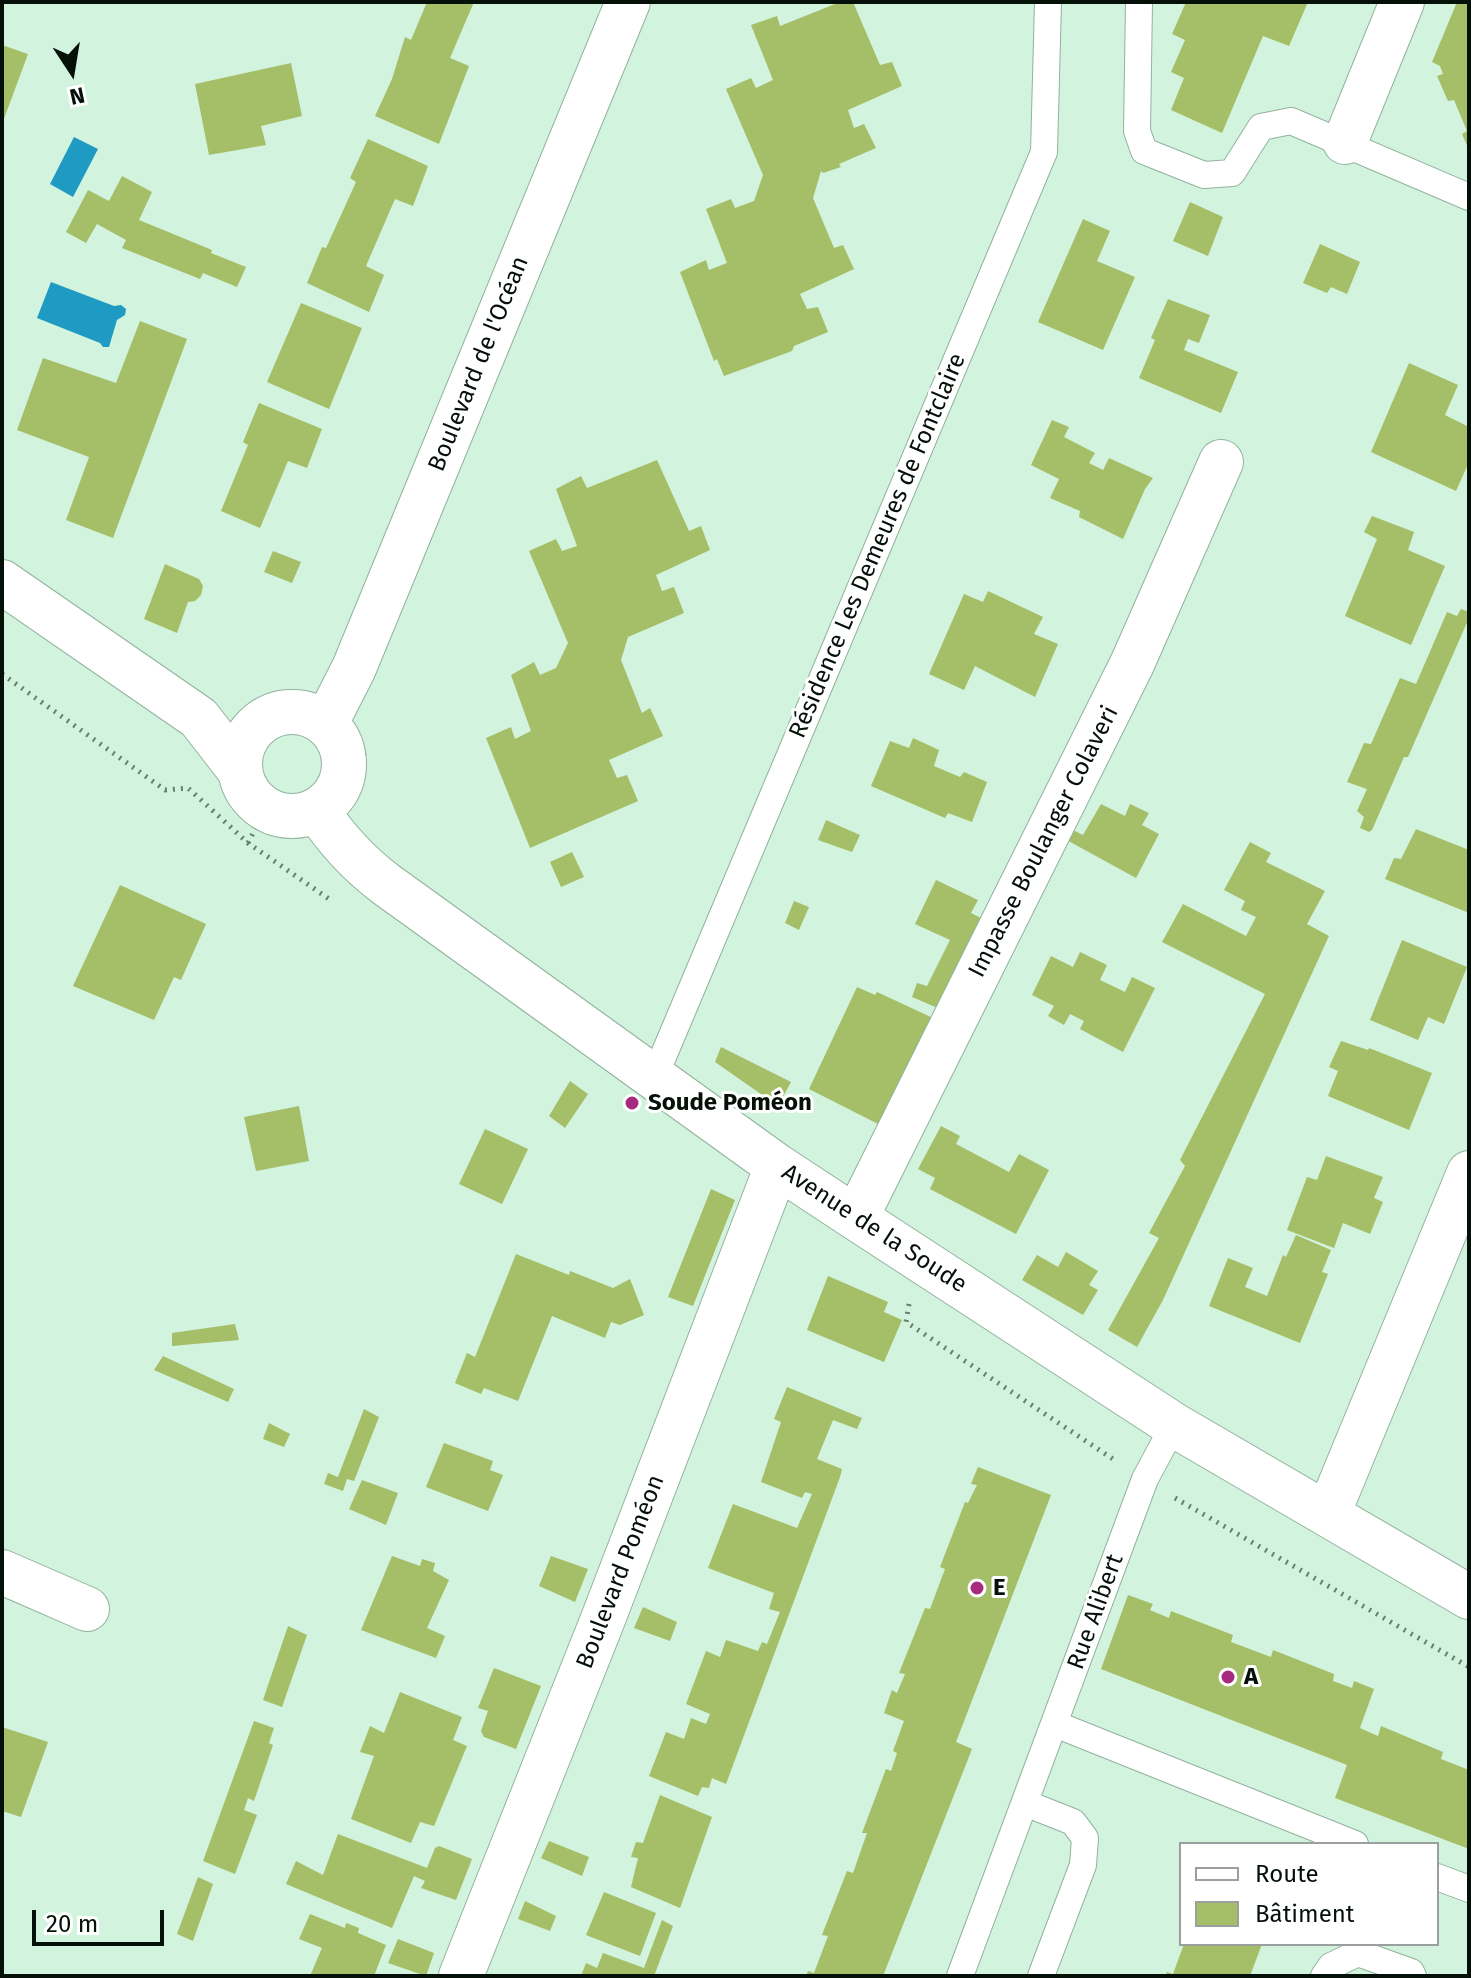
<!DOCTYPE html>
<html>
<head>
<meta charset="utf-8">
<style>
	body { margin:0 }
	#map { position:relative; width:1471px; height:1978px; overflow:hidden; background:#d2f3dd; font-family:"Fira Sans",sans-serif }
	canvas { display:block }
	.frame { position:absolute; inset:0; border:4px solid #051009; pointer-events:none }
	.legend { position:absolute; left:1179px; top:1842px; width:260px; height:104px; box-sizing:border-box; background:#fff; border:2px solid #9b9f9d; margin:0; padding:10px 14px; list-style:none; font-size:24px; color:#051009 }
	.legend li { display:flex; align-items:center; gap:16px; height:40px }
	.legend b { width:40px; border:2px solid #9b9f9d }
	.north { position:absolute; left:32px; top:32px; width:80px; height:80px; -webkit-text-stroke:6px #fff; paint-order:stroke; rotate:168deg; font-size:22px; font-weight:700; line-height:32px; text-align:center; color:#051009 }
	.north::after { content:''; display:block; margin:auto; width:28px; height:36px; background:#051009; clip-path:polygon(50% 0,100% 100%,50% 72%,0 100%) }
	.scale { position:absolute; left:32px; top:1910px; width:132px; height:36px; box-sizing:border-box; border:4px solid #051009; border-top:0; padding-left:10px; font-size:24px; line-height:28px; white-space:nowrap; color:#051009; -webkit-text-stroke:6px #fff; paint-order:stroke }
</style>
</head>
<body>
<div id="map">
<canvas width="1471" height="1978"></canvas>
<div class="frame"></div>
<ul class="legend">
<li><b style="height:10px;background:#fff"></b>Route</li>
<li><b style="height:22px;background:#a5be68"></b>Bâtiment</li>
</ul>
<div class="north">N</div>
<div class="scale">20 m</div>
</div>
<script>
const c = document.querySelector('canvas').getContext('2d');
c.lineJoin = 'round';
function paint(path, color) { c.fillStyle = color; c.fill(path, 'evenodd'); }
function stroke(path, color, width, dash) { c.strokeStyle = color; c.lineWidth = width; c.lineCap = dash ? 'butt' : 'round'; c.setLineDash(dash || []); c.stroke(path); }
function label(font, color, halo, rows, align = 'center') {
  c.font = font + ' "Fira Sans",sans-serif'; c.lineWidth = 6; c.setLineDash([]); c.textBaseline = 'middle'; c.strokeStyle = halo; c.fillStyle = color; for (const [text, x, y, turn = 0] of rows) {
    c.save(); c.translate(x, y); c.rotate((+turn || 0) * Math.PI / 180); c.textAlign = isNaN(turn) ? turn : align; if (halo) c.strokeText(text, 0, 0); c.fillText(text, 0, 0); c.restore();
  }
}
paint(new Path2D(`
	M 74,137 L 98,149 L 73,197 L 50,184 Z
	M 51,282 L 114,306 L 121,305 L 126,309 L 125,315 L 117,320 L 109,347 L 103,347 L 100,343 L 37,318 Z`), '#1f9ac2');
paint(new Path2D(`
	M 427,2 L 474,2 L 450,58 L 469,66 L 439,144 L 375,116 L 392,79 L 405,37 L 411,40 Z
	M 840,2 L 853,2 L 880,65 L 892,62 L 902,86 L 848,110 L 854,128 L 864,124 L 876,148 L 839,164 L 841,167 L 823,173 L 821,171 L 813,198 L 834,248 L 843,245 L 854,269 L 800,294 L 807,309 L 818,307 L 828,332 L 794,346 L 792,351 L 724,376 L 717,359 L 714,361 L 680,272 L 706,260 L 709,270 L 727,263 L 706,209 L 731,199 L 735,208 L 754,201 L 763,175 L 726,89 L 751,78 L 756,88 L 773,80 L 751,25 L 777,16 L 780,26 Z
	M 1186,2 L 1308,2 L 1289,46 L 1263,36 L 1222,133 L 1171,110 L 1184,78 L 1171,72 L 1185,40 L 1172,34 Z
	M 1457,2 L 1469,2 L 1469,150 L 1462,134 L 1467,131 L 1454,100 L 1448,101 L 1437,76 L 1443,74 L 1440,66 L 1432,62 Z
	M 2,45 L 28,54 L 2,124 Z
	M 291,63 L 302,116 L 261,126 L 266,145 L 209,155 L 195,84 Z
	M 368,139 L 428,166 L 413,206 L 395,199 L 366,266 L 384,275 L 369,312 L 307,283 L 322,247 L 326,248 L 356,182 L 350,178 Z
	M 122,176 L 152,192 L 139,220 L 212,250 L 211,253 L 246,267 L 237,287 L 203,273 L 200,279 L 122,248 L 126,240 L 97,224 L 86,243 L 66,232 L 88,190 L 109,201 Z
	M 1190,202 L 1223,217 L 1208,256 L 1173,241 Z
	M 1083,219 L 1110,231 L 1097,261 L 1135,277 L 1103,350 L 1038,322 Z
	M 1320,244 L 1360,262 L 1347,294 L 1331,287 L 1327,293 L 1303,283 Z
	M 1168,299 L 1210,315 L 1199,343 L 1188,339 L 1184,350 L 1238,372 L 1221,413 L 1139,378 L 1155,340 L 1151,338 Z
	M 301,303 L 362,328 L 329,409 L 267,382 Z
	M 140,321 L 187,339 L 113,538 L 66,520 L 89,457 L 17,430 L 43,358 L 116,383 Z
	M 1409,363 L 1458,385 L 1445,415 L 1469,427 L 1469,462 L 1456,491 L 1371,452 Z
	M 259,403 L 322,429 L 307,468 L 288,461 L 260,528 L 221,511 L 248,445 L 243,442 Z
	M 1052,420 L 1069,427 L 1064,437 L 1095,453 L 1089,463 L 1103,470 L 1109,458 L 1153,478 L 1145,489 L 1123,539 L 1079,517 L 1080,511 L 1050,498 L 1059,479 L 1031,465 Z
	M 657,460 L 689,531 L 701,526 L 710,550 L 656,575 L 662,591 L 674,587 L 684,613 L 628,637 L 621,660 L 642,713 L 650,708 L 663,736 L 609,760 L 617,778 L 627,775 L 638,801 L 530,848 L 486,738 L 511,727 L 515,739 L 531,731 L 511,675 L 534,662 L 540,675 L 556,668 L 568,643 L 529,551 L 556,539 L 562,551 L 577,546 L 556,489 L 581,476 L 587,488 Z
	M 1372,516 L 1414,532 L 1408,550 L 1445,566 L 1411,645 L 1345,616 L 1377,539 L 1364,532 Z
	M 273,551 L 301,562 L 292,583 L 264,572 Z
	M 165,564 L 199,579 L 203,586 L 201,595 L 195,601 L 188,602 L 177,633 L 144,619 Z
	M 988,591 L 1043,617 L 1034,634 L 1058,644 L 1035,697 L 975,666 L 964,690 L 929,674 L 964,594 L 983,602 Z
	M 1461,609 L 1469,612 L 1469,618 L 1408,757 L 1404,757 L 1372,830 L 1369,832 L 1360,828 L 1364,817 L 1357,811 L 1367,789 L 1347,782 L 1364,743 L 1371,744 L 1400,678 L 1416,684 L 1447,612 L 1457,616 Z
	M 913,738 L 939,750 L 934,766 L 960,777 L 964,772 L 987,782 L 972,822 L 948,813 L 945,818 L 871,786 L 890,741 L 909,748 Z
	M 1101,804 L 1125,816 L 1130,804 L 1149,813 L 1142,825 L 1159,834 L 1136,878 L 1063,838 L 1069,828 L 1083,835 Z
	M 826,820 L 860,835 L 852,852 L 818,840 Z
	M 1416,829 L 1469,850 L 1469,913 L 1385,879 L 1394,858 L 1401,859 Z
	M 1250,842 L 1271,853 L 1266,862 L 1325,891 L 1307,924 L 1329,936 L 1163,1300 L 1137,1347 L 1108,1330 L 1159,1238 L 1149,1233 L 1185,1166 L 1180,1160 L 1265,994 L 1162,942 L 1183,904 L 1246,936 L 1256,917 L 1241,910 L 1245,901 L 1224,890 Z
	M 572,852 L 584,877 L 561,887 L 550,862 Z
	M 936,880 L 978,900 L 971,913 L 995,925 L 954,1015 L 912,997 L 917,983 L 927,986 L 950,940 L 915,924 Z
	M 120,885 L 206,924 L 181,980 L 174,977 L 154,1020 L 73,986 Z
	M 794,901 L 809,907 L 799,930 L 785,923 Z
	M 1402,940 L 1467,967 L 1444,1024 L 1428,1017 L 1418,1040 L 1370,1020 Z
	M 1080,952 L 1107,965 L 1100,980 L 1125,992 L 1132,977 L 1155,988 L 1123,1052 L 1080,1029 L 1084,1021 L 1070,1014 L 1064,1025 L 1048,1016 L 1054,1006 L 1032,995 L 1051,956 L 1073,967 Z
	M 857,987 L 875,995 L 877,992 L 933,1018 L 880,1125 L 809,1089 Z
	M 1341,1041 L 1368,1050 L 1369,1048 L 1432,1073 L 1409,1130 L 1328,1096 L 1338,1071 L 1329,1067 Z
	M 721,1047 L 791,1082 L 778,1106 L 715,1062 Z
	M 570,1081 L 588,1094 L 565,1128 L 549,1116 Z
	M 299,1106 L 309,1161 L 256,1171 L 244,1117 Z
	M 941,1126 L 960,1136 L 956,1144 L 1009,1172 L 1019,1154 L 1049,1170 L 1016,1234 L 930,1189 L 935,1178 L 918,1169 Z
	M 485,1129 L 528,1149 L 502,1204 L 459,1184 Z
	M 1326,1156 L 1383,1177 L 1374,1198 L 1383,1202 L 1370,1234 L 1343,1223 L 1334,1248 L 1287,1230 L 1307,1177 L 1317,1180 Z
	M 711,1189 L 735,1200 L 693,1306 L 668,1297 Z
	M 1296,1235 L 1331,1250 L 1322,1272 L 1328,1274 L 1300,1343 L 1209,1306 L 1228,1258 L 1253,1268 L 1245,1287 L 1267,1296 L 1283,1255 L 1286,1257 Z
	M 1066,1252 L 1098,1271 L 1089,1285 L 1098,1290 L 1083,1315 L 1022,1280 L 1037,1255 L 1058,1267 Z
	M 516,1254 L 569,1275 L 570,1271 L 613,1288 L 630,1279 L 644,1315 L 620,1325 L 611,1322 L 605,1338 L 552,1316 L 518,1401 L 484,1388 L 481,1394 L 455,1383 L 467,1353 L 475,1357 Z
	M 828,1276 L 888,1302 L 884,1312 L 902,1320 L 884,1362 L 807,1330 Z
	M 235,1324 L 239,1340 L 172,1346 L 172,1333 Z
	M 163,1356 L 234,1389 L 228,1402 L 154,1370 Z
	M 787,1387 L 862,1418 L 857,1429 L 833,1420 L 817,1459 L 842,1469 L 840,1477 L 726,1784 L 712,1778 L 709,1788 L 702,1787 L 698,1796 L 649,1776 L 666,1732 L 684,1739 L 691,1718 L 706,1724 L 710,1714 L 686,1704 L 706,1651 L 720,1657 L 726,1640 L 758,1651 L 762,1642 L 767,1644 L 780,1612 L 769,1609 L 774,1593 L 708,1568 L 733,1504 L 797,1528 L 812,1494 L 805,1492 L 802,1498 L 761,1482 L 781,1422 L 774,1419 Z
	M 364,1409 L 379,1417 L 354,1481 L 347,1479 L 343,1491 L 324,1484 L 328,1473 L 338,1477 Z
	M 269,1423 L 290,1434 L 284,1447 L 263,1439 Z
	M 444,1443 L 493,1461 L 490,1470 L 503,1475 L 488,1511 L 426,1487 Z
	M 978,1467 L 1051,1495 L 956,1742 L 972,1749 L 883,1976 L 806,1976 L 808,1971 L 814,1973 L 828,1936 L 822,1935 L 847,1871 L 853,1873 L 867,1833 L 862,1833 L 886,1769 L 891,1771 L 897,1753 L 893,1751 L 904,1721 L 884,1713 L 892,1690 L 897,1693 L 905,1674 L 899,1673 L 925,1608 L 930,1609 L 945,1569 L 940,1567 L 965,1502 L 968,1503 L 977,1485 L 971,1484 Z
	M 362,1480 L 398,1493 L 386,1525 L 349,1509 Z
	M 392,1556 L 420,1566 L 422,1559 L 435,1563 L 433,1571 L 449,1580 L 427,1628 L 445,1636 L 436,1658 L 361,1630 Z
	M 551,1556 L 588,1569 L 575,1602 L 539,1586 Z
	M 1128,1595 L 1153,1604 L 1150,1610 L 1169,1618 L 1171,1611 L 1233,1635 L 1231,1642 L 1271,1657 L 1273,1650 L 1334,1674 L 1333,1681 L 1352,1688 L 1354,1681 L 1374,1689 L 1360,1728 L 1378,1736 L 1381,1726 L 1443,1752 L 1441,1759 L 1469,1770 L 1469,1849 L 1335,1798 L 1347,1765 L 1101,1669 Z
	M 643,1607 L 677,1622 L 670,1641 L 634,1628 Z
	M 288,1626 L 307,1635 L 282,1707 L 263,1700 Z
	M 494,1668 L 541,1686 L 516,1749 L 484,1737 L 481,1731 L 488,1711 L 478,1708 Z
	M 400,1692 L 462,1717 L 453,1740 L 467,1746 L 434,1826 L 420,1822 L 411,1843 L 351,1819 L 374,1756 L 360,1752 L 370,1726 L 384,1733 Z
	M 254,1721 L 274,1728 L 269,1743 L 273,1745 L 254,1801 L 248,1798 L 244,1810 L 257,1815 L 235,1874 L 203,1861 Z
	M 2,1727 L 48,1742 L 21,1817 L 2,1811 Z
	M 660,1795 L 712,1817 L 680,1908 L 631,1887 L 638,1858 L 631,1857 L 636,1842 L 643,1843 Z
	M 338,1834 L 427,1868 L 435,1848 L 439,1846 L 472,1859 L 456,1900 L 421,1888 L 425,1881 L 414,1876 L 392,1928 L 286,1884 L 296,1861 L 323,1875 Z
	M 549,1841 L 589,1857 L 582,1876 L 541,1858 Z
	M 198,1877 L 213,1884 L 193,1941 L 177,1934 Z
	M 604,1892 L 656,1913 L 640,1956 L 586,1935 Z
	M 525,1901 L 556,1916 L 550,1931 L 518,1919 Z
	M 310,1914 L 345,1928 L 346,1923 L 359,1928 L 358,1933 L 386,1945 L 374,1976 L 310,1976 L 322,1948 L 299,1939 Z
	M 662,1920 L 673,1926 L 654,1976 L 581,1976 L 586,1963 L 597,1968 L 603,1953 L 644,1968 Z
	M 398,1939 L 434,1953 L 426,1976 L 388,1963 Z
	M 1184,1944 L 1262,1944 L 1250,1976 L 1165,1976 L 1167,1972 L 1173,1974 Z`), '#a5be68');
const service = new Path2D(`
	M 1139,2 L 1137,131 L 1144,151 L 1204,175 L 1232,173 L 1261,127 L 1291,121 L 1469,197
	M 654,1078 L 1044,152 L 1048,2
	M 1055,1724 L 1355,1844
	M 1025,1803 L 1073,1822 L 1085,1838 L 1083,1865 L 1041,1976
	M 1437,1877 L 1469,1889
	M 960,1976 L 1145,1479 L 1174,1425
	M 1324,1976 L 1331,1966 L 1358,1953 L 1411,1972 L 1413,1976`);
const minor = new Path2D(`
	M 1345,142 L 1402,2
	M 2,582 L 199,718 L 240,771
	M240 764a52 52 0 1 1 104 0a52 52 0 1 1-104 0Z
	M 326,723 L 354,668 L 628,2
	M 317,810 C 336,839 359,864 387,885 L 777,1166 L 856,1218 L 1174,1425 L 1469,1597
	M 856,1218 L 1132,664 L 1221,462
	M 1328,1514 L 1469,1173
	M 2,1572 L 87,1609
	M 461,1976 L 603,1619 L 777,1166`);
stroke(service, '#92b29e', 28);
stroke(minor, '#92b29e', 46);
stroke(new Path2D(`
	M 2,674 L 165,790 L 188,788 L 248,843 L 332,901
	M 344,769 L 363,755 L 366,748
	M 248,843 L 265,810
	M 909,1304 L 906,1322 L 1116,1461
	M 1175,1498 L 1469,1667`), '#697f71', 5, [2, 6]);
stroke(service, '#fff', 26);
stroke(minor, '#fff', 44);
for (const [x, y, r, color] of [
	[632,1103,8,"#a62b7e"],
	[977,1588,8,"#a62b7e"],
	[1228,1677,8,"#a62b7e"]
]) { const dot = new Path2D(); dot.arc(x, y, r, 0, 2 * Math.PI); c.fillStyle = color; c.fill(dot); stroke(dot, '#fff', 3); }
label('24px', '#051009', '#fff', [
	["Boulevard de l'Océan",479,364,-68],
	["Résidence Les Demeures de Fontclaire",878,546,-67],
	["Impasse Boulanger Colaveri",1044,842,-63],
	["Avenue de la Soude",874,1229,33],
	["Boulevard Poméon",621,1572,-69],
	["Rue Alibert",1096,1612,-70]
]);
label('bold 24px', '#051009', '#fff', [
	["Soude Poméon",648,1103],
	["E",993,1588],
	["A",1244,1677]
], 'left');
</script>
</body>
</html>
